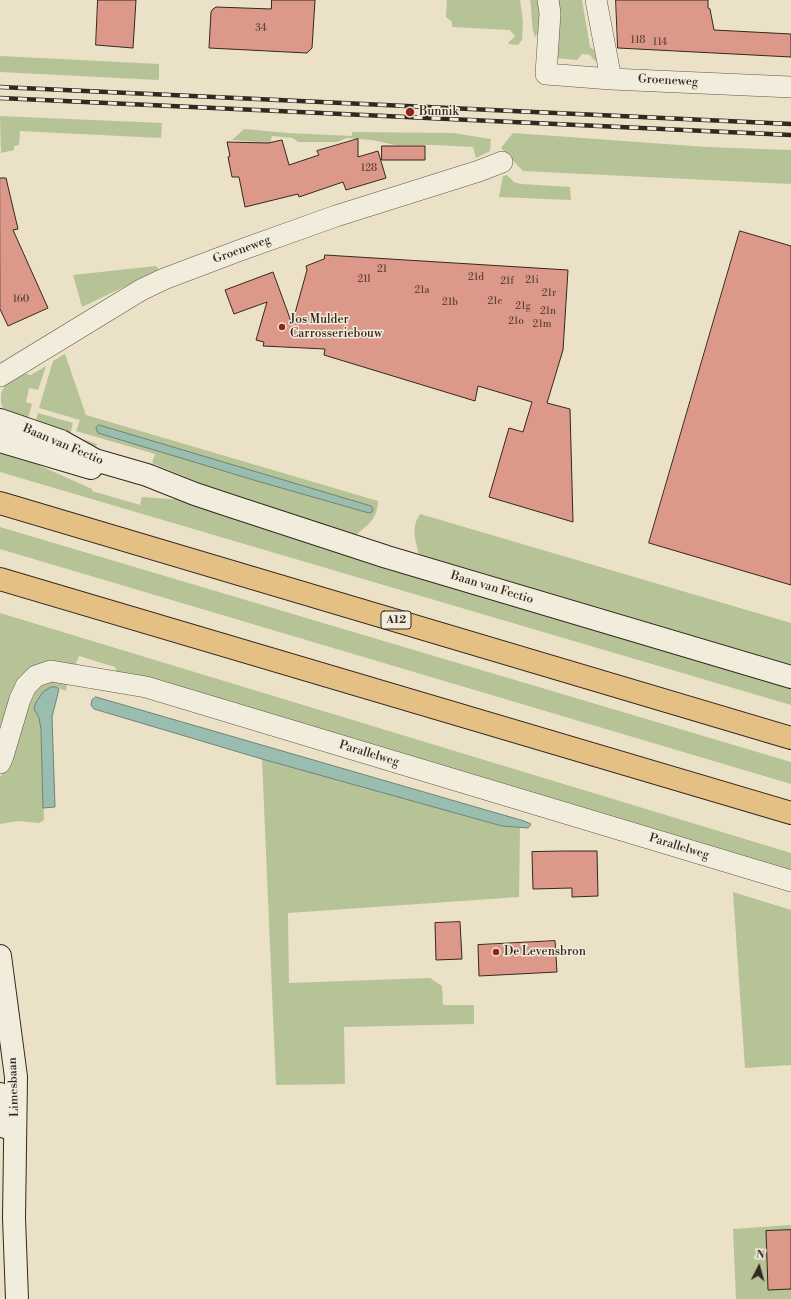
<!DOCTYPE html>
<html>
<head>
<meta charset="utf-8">
<style>
	body { margin:0 }
	#map { position:relative; width:791px; height:1299px; overflow:hidden; background:#eae1c7; font-family:"Libre Bodoni",serif }
	canvas { display:block }
	.north { position:absolute; left:739px; top:1247px; width:40px; height:40px; -webkit-text-stroke:3px #f1ecdb; paint-order:stroke; rotate:6deg; font-size:11px; font-weight:700; line-height:16px; text-align:center; color:#352720 }
	.north::after { content:''; display:block; margin:auto; width:14px; height:18px; background:#352720; clip-path:polygon(50% 0,100% 100%,50% 72%,0 100%) }
</style>
</head>
<body>
<div id="map">
<canvas width="791" height="1299"></canvas>
<div class="north">N</div>
</div>
<script>
const c = document.querySelector('canvas').getContext('2d');
c.lineJoin = 'round';
function paint(path, color) { c.fillStyle = color; c.fill(path, 'evenodd'); }
function stroke(path, color, width, dash) { c.strokeStyle = color; c.lineWidth = width; c.lineCap = dash ? 'butt' : 'round'; c.setLineDash(dash || []); c.stroke(path); }
function label(font, color, halo, rows, align = 'center') {
  c.font = font + ' "Libre Bodoni",serif'; c.lineWidth = 3; c.setLineDash([]); c.textBaseline = 'middle'; c.strokeStyle = halo; c.fillStyle = color; for (const [text, x, y, turn = 0] of rows) {
    c.save(); c.translate(x, y); c.rotate((+turn || 0) * Math.PI / 180); c.textAlign = isNaN(turn) ? turn : align; if (halo) c.strokeText(text, 0, 0); c.fillText(text, 0, 0); c.restore();
  }
}
paint(new Path2D(`
	M 447,0 L 520,0 L 523,21 L 522,40 L 518,45 L 509,44 L 508,43 L 515,36 L 510,30 L 452,27 L 452,22 L 446,17 Z
	M 530,0 L 539,0 C 540,12 544,27 535,37 C 531,28 532,11 530,0 Z
	M 557,0 L 582,0 L 590,47 L 597,52 L 597,60 L 595,61 L 590,55 L 582,54 L 577,60 L 554,58 Z
	M 0,56 L 159,64 L 159,80 L 0,72 Z
	M 0,116 L 162,123 L 161,138 L 20,131 L 19,145 L 14,146 L 14,150 L 1,153 Z
	M 244,129 L 288,133 L 352,136 L 352,132 L 453,133 L 491,139 L 490,151 L 476,158 L 473,147 L 435,145 L 395,145 L 372,140 L 347,138 L 337,142 L 298,142 L 293,138 L 272,136 L 270,143 L 232,140 Z
	M 513,133 L 707,147 L 791,150 L 791,184 L 523,171 L 501,148 Z
	M 507,175 L 514,182 L 521,184 L 570,187 L 571,200 L 499,197 L 503,176 Z
	M 156,266 L 159,270 L 82,307 L 73,275 Z
	M 65,354 L 86,415 L 378,501 C 377,519 369,524 356,535 L 210,487 L 152,463 L 155,454 L 76,431 L 80,420 L 39,408 L 53,361 Z
	M 46,366 L 38,390 L 29,388 L 26,402 L 32,404 L 26,425 L 4,412 L 1,403 L 1,394 L 5,384 L 24,373 L 31,375 Z
	M 38,413 L 73,423 L 70,435 L 97,444 L 96,446 L 34,426 Z
	M 0,447 L 18,452 L 16,458 L 34,463 L 92,489 L 92,491 L 140,505 L 142,497 L 183,500 L 246,523 L 791,687 L 791,705 L 0,472 Z
	M 420,514 L 791,623 L 791,665 L 419,554 C 415,539 411,528 420,514 Z
	M 0,527 L 791,762 L 791,784 L 0,549 Z
	M 0,613 L 791,853 L 791,873 L 118,677 L 115,667 L 79,656 L 75,666 L 51,662 L 0,737 Z
	M 55,680 L 67,684 L 66,691 L 56,687 L 35,712 L 39,718 L 41,729 L 44,820 L 39,823 L 18,821 L 0,824 L 0,777 L 5,771 L 30,698 L 41,686 Z
	M 262,759 L 502,826 L 520,828 L 519,897 L 288,913 L 289,983 L 430,978 L 442,986 L 443,1005 L 474,1005 L 474,1024 L 344,1027 L 345,1084 L 276,1085 Z
	M 733,892 L 791,910 L 791,1065 L 745,1068 Z
	M 791,1225 L 791,1299 L 736,1299 L 733,1229 Z`), '#b6c396');
const water = new Path2D(`
	M 99,425 L 371,506 L 373,509 L 372,512 L 369,513 L 257,481 L 98,433 L 96,428 Z
	M 51,687 L 56,687 L 59,689 L 52,717 L 55,807 L 43,808 L 41,729 L 39,718 L 34,709 L 35,704 L 43,692 Z
	M 96,697 L 524,821 L 531,824 L 528,828 L 502,826 L 262,759 L 94,709 L 91,705 L 92,700 Z`);
paint(water, '#99beb0');
stroke(water, '#718276', 1);
const building = new Path2D(`
	M 98,0 L 136,0 L 133,48 L 96,45 Z
	M 272,0 L 315,0 L 312,48 L 307,53 L 209,48 L 211,12 L 213,9 L 216,7 L 271,9 Z
	M 616,0 L 708,0 L 708,8 L 710,9 L 714,30 L 791,34 L 791,57 L 618,48 Z
	M 358,139 L 358,157 L 378,151 L 386,178 L 346,190 L 343,182 L 299,197 L 298,194 L 245,207 L 239,177 L 232,177 L 228,157 L 230,156 L 227,142 L 268,143 L 282,140 L 289,165 L 319,155 L 317,151 Z
	M 382,146 L 425,146 L 425,160 L 382,160 Z
	M 0,178 L 6,178 L 18,229 L 13,230 L 48,308 L 8,326 L 0,309 Z
	M 740,231 L 791,246 L 791,585 L 649,543 Z
	M 325,255 L 568,270 L 563,350 L 547,403 L 570,409 L 573,522 L 489,497 L 509,428 L 523,432 L 532,402 L 478,386 L 475,401 L 324,355 L 325,349 L 263,346 L 264,342 L 256,340 L 267,302 L 234,314 L 225,290 L 273,272 L 292,324 L 307,270 L 306,266 L 324,259 Z
	M 564,851 L 597,851 L 598,896 L 572,897 L 572,888 L 533,889 L 532,852 Z
	M 460,922 L 462,959 L 436,960 L 435,923 Z
	M 555,941 L 557,972 L 479,976 L 478,945 Z
	M 791,1230 L 791,1289 L 768,1290 L 766,1231 Z`);
paint(building, '#dc9889');
stroke(building, '#352720', 1);
const minor = new Path2D(`
	M 548,0 L 550,13 L 546,74 L 611,79 L 791,87
	M 596,0 L 611,79
	M 0,376 L 141,290 L 164,279 L 238,251 L 336,216 L 479,171 L 502,162
	M 0,763 L 3,756 L 20,699 L 26,686 L 36,676 L 51,671 L 146,687 L 791,881`);
const secondary = new Path2D(`
	M 0,420 L 61,441 L 95,460 L 147,475 L 195,494 L 228,505 L 387,557 L 791,677
	M 0,441 L 91,468
	M 0,956 L 16,1077 L 14,1218 L 17,1299
	M 0,1094 L 5,1127`);
const motorway = new Path2D(`
	M 0,503 L 791,738
	M 0,579 L 791,813`);
stroke(minor, '#62564a', 22);
stroke(secondary, '#352720', 24);
stroke(motorway, '#352720', 24);
stroke(minor, '#f1ecdb', 21);
stroke(secondary, '#f1ecdb', 22);
stroke(motorway, '#e5c084', 22);
const rail = new Path2D(`
	M 0,87 L 791,124
	M 0,98 L 791,135`);
stroke(rail, '#352720', 4.5);
stroke(rail, '#f1ecdb', 3, [9]);
for (const [x, y, r, color] of [
	[410,112,5,"#8f2418"],
	[282,327,4,"#8f2418"],
	[496,952,4,"#8f2418"]
]) { const dot = new Path2D(); dot.arc(x, y, r, 0, 2 * Math.PI); c.fillStyle = color; c.fill(dot); stroke(dot, '#f1ecdb', 1.5); }
label('10px', '#5f433a', null, [
	["34",261,29],
	["118",638,41],
	["114",660,43],
	["128",369,169],
	["21",382,270],
	["21d",476,278],
	["21l",364,280],
	["21i",532,281],
	["21f",507,282],
	["21a",422,291],
	["21r",549,294],
	["160",21,300],
	["21e",495,302],
	["21b",450,303],
	["21g",523,307],
	["21n",548,312],
	["21o",516,322],
	["21m",542,325]
]);
for (const [x, y, w] of [
	[396,620,30]
]) { const box = new Path2D(); box.roundRect(x - w / 2, y - 9, w, 18, 3); c.fillStyle = '#f1ecdb'; c.fill(box); stroke(box, '#352720', 1); }
label('bold 11px', '#352720', null, [
	["A12",396,620]
]);
label('12px', '#352720', '#f1ecdb', [
	["Groeneweg",668,81,3],
	["Groeneweg",242,250,-20],
	["Baan van Fectio",63,445,23],
	["Baan van Fectio",492,588,17],
	["Parallelweg",369,754,17],
	["Parallelweg",679,847,17],
	["Limesbaan",14,1087,-92]
]);
label('12px', '#352720', '#f1ecdb', [
	["Bunnik",419,112],
	["Jos Mulder",290,320],
	["Carrosseriebouw",290,334],
	["De Levensbron",504,952]
], 'left');
</script>
</body>
</html>
